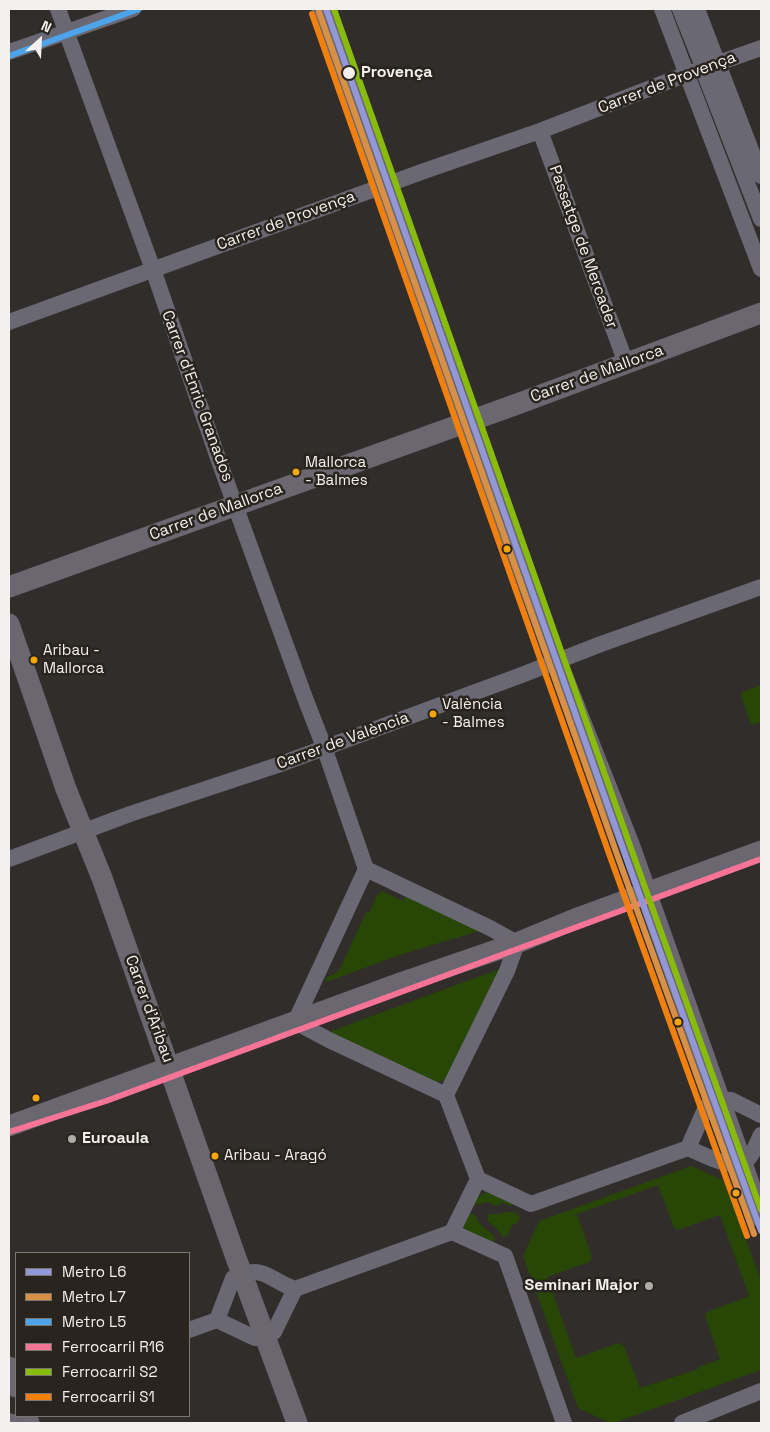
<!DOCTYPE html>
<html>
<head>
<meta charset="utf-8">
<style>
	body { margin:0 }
	#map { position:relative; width:770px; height:1432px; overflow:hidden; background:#302d2b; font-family:"Space Grotesk",sans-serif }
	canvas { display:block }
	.frame { position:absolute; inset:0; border:10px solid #f4f0ed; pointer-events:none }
	.legend { position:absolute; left:15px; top:1252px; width:175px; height:165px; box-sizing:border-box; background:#29241e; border:1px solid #7a7671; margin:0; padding:6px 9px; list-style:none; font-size:15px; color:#f4f0ed }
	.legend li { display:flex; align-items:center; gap:10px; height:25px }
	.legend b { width:25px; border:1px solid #7a7671 }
	.north { position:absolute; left:15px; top:15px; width:50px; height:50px; -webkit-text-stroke:4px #29241e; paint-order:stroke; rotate:25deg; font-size:14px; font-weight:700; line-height:20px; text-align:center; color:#f4f0ed }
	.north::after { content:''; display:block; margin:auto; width:18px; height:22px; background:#f4f0ed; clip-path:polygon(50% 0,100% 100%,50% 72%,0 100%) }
</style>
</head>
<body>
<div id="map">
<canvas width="770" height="1432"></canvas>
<div class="frame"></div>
<ul class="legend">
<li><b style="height:6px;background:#9298d6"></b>Metro L6</li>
<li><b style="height:6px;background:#d89046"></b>Metro L7</li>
<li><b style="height:6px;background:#4da4eb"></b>Metro L5</li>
<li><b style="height:6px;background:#f77496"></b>Ferrocarril R16</li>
<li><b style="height:6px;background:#88bb0b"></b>Ferrocarril S2</li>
<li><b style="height:6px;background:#f1800d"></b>Ferrocarril S1</li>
</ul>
<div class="north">N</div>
</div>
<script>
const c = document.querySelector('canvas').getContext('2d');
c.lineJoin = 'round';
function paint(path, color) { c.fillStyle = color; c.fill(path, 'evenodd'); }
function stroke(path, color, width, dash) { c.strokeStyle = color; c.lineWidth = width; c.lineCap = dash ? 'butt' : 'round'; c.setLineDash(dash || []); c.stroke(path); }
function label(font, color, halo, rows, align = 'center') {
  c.font = font + ' "Space Grotesk",sans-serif'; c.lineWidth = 5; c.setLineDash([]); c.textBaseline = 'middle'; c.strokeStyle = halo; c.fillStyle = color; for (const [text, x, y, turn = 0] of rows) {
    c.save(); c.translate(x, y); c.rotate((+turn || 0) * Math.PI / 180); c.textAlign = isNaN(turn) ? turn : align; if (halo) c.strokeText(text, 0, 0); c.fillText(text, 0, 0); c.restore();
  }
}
paint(new Path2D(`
	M 761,685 L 761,722 L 751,725 L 740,693 Z
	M 382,891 L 403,901 L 406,895 L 479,931 L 400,955 L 326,982 L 325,978 L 334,974 L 340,969 L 366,912 L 369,913 L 377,895 Z
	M 502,968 L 450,1078 L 432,1084 L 323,1034 Z
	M 691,1166 L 725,1181 L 761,1281 L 761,1370 L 614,1423 L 610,1423 L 578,1408 L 523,1256 L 539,1221 ZM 658,1185 L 674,1228 L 678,1230 L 720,1215 L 749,1296 L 707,1312 L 705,1316 L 720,1359 L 698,1367 L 698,1369 L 640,1388 L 624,1346 L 619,1343 L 576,1358 L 547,1277 L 590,1262 L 592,1257 L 577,1214 Z
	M 488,1191 L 514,1203 L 510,1206 L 502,1203 L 496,1206 L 488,1202 L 475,1205 L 474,1203 L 476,1199 Z
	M 505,1212 L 515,1212 L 518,1214 L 520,1218 L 517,1223 L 512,1225 L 507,1236 L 503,1237 L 495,1227 L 488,1221 L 488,1215 L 489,1214 L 500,1214 Z
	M 469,1213 L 475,1215 C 481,1229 487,1227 495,1238 L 493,1243 L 465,1232 L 464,1225 Z`), '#284606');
stroke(new Path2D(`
	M 58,9 L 155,275 L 219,461 L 305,698 L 324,747 L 366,869
	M 662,9 L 761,269
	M 680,9 L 700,59
	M 697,9 L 761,176
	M 9,52 L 133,9
	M 706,77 L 761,219
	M 540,131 L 626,363
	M 9,322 L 427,170 L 540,131 L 687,74 L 761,48
	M 9,859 L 130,814 L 278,765 L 519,676 L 601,644 L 761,587
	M 366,869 L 295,1022 L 329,1040 L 446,1095
	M 366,869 L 490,928 L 517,943 L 507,971 L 446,1095
	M 446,1095 L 478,1179
	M 688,1148 L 706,1107 L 719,1100 L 731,1100 L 761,1115
	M 478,1179 L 531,1204 L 688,1148 C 703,1154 734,1173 748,1159 C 754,1153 757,1142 761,1135
	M 452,1232 L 505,1256 L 564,1423
	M 217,1320 L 233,1278 C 264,1263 268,1280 295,1289 L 452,1232 L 478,1179
	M 189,1330 L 217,1320 L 255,1338 L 274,1332 L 295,1289
	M 9,1421 L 15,1423
	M 682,1423 L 761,1391`), '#6a6873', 16);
stroke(new Path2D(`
	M 322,9 L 469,421 L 553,652 L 629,844 L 761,1217
	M 9,587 L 520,403 L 761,313
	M 9,624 L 66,789 L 102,878 L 235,1255 L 297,1423
	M 9,1126 L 400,983 L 517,943 L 580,917 L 761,851
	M 9,1367 L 16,1387
	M 26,1416 L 29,1423`), '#6a6770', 21);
stroke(new Path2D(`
	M 9,1132 L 106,1101 L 761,859`), '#f77496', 6);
stroke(new Path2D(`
	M 334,9 L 633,854 L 761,1210`), '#88bb0b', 6);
stroke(new Path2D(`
	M 312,14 L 612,862 L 747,1236`), '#f1800d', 6);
stroke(new Path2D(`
	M 326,9 L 626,857 L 761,1231`), '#9298d6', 6);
stroke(new Path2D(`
	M 319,12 L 619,860 L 754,1234`), '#d89046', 6);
stroke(new Path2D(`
	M 9,56 L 139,9`), '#4da4eb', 6);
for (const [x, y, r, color] of [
	[349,73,7,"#f4f0ed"],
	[296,472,4.5,"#f7a600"],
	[507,549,4.5,"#f7a600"],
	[34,660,4.5,"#f7a600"],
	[433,714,4.5,"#f7a600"],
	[678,1022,4.5,"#f7a600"],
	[36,1098,4.5,"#f7a600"],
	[72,1139,5,"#afaca9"],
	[215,1156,4.5,"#f7a600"],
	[736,1193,4.5,"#f7a600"],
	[649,1286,5,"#afaca9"]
]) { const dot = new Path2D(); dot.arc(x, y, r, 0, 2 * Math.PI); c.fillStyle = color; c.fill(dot); stroke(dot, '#29241e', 2); }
label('15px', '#f4f0ed', '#29241e', [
	["Mallorca",305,463],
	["- Balmes",305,481],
	["Aribau -",43,651],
	["Mallorca",43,669],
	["València",442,705],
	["- Balmes",442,723],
	["Aribau - Aragó",224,1156]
], 'left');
label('bold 16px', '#f4f0ed', '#29241e', [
	["Provença",361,73]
], 'left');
label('16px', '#f4f0ed', '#29241e', [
	["Carrer de Provença",667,83,-21],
	["Carrer de Provença",286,221,-20],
	["Passatge de Mercader",583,247,70],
	["Carrer de Mallorca",597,374,-20],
	["Carrer d'Enric Granados",197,396,70],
	["Carrer de Mallorca",216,512,-20],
	["Carrer de València",343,741,-20],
	["Carrer d'Aribau",149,1009,70]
]);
label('bold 16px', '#f4f0ed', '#29241e', [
	["Euroaula",82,1139],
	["Seminari Major",639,1286,"right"]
], 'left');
</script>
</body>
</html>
